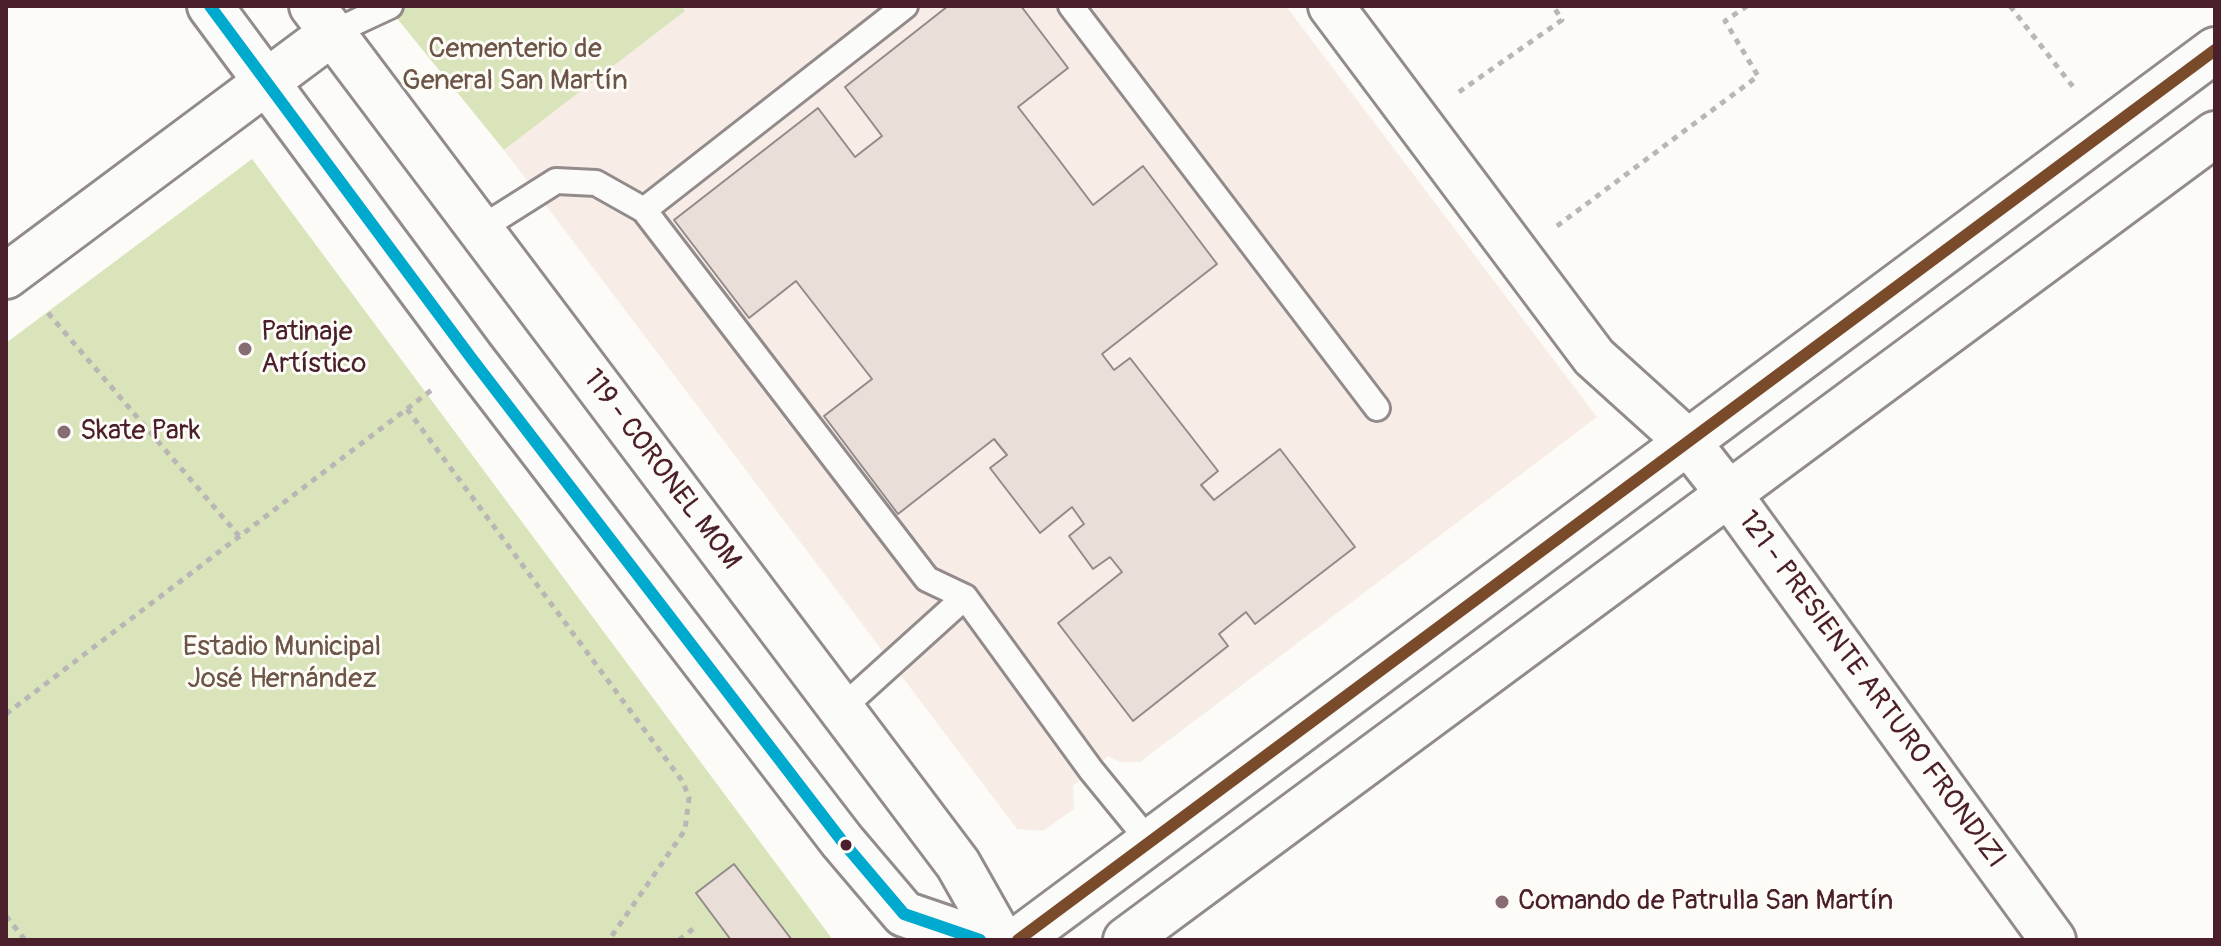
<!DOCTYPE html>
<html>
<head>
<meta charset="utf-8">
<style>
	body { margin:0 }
	#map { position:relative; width:2221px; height:946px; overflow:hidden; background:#fcfbf8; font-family:Pangolin,sans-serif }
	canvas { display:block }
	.frame { position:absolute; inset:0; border:8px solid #4a1f2b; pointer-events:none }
</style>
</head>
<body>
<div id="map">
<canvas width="2221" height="946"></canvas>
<div class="frame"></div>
</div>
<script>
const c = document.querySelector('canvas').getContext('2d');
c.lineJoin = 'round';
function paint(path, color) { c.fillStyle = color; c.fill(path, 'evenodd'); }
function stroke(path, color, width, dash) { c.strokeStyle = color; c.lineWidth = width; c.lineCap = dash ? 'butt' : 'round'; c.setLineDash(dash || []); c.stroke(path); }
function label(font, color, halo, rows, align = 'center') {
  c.font = font + ' Pangolin,sans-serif'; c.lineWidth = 6; c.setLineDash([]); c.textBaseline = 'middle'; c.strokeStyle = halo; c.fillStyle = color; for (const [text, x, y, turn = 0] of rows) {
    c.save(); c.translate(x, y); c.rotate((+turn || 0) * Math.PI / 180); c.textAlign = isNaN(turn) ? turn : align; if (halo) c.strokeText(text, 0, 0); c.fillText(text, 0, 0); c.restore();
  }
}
paint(new Path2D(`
	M 682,6 L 1286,6 L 1597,417 L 1140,762 L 1120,762 L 1108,756 L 1073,786 L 1074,809 L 1043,831 L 1017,829 L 504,150 L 685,11 Z`), '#f7ede6');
paint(new Path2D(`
	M 387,6 L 682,6 L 685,11 L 504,150 Z
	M 252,159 L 833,940 L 6,940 L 6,343 Z`), '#d9e4ba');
const building = new Path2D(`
	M 948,6 L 1021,6 L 1068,68 L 1018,107 L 1056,156 L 1093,205 L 1143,166 L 1217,264 L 1102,354 L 1114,370 L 1130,358 L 1218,471 L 1201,485 L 1214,500 L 1280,449 L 1355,547 L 1255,624 L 1246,612 L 1219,634 L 1228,646 L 1133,721 L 1058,623 L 1122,572 L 1110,557 L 1093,569 L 1069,536 L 1084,524 L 1072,507 L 1040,533 L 990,468 L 1007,455 L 994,439 L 898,514 L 824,416 L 872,379 L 796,281 L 749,318 L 674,220 L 818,108 L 855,157 L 882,136 L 845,87 Z
	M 734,864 L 792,940 L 731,940 L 696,893 Z`);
paint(building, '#e9ded8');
stroke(building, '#928a8b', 2);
const service = new Path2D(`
	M 905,6 L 644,210 L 927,579 L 965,597 L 1091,770 L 1149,841
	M 1071,6 L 1377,408
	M 332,33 L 390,6
	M 480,229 L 556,181 L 596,183 L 644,210
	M 841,709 L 965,597`);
const minor = new Path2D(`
	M 1331,6 L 1594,357 L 1687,441 L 1728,493 L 2053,940
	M 6,276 L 332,33`);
const secondary = new Path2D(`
	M 210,6 L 472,359 L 842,841 L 904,914 L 980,940
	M 312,6 L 958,864 L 1001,940
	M 1018,940 L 2215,50
	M 1126,940 L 2215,134`);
stroke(service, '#928a8b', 30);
stroke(minor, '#928a8b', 50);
stroke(secondary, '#928a8b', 50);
stroke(new Path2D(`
	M 2010,6 L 2074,88
	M 1459,92 L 1562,20 L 1553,6
	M 1557,226 L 1758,76 L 1725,21 L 1747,6
	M 48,313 L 239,536
	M 407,409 L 683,782 L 689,798 L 685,830 L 609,940
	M 6,714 L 433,389
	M 6,916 L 25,940
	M 679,940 L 693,929`), '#bbb6b6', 5, [6, 6]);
stroke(service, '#fbfbf9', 24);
stroke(minor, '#fbfbf9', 44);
stroke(secondary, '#fbfbf9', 44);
stroke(new Path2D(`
	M 210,6 L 472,359 L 842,841 L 904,914 L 980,940`), '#00a9ce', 12);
stroke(new Path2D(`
	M 1018,940 L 2215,50`), '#7a4b2a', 12);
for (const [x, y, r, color] of [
	[245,349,8,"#886c73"],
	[64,432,8,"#886c73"],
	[846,845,7,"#4a1f2b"],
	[1502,902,8,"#886c73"]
]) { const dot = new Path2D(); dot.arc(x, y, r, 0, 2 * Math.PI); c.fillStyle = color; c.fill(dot); stroke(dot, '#fdfcf7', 3); }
label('28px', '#6c5547', '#fdfcf7', [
	["Cementerio de",515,50],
	["General San Martín",515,82],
	["Estadio Municipal",282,648],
	["José Hernández",282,680]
]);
label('28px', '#4a1f2b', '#fdfcf7', [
	["Patinaje",261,333],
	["Artístico",261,365],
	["Skate Park",80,432],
	["Comando de Patrulla San Martín",1518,902]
], 'left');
label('28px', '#4a1f2b', '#fdfcf7', [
	["119 - CORONEL MOM",661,470,53],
	["121 - PRESIENTE ARTURO FRONDIZI",1871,690,54]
]);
</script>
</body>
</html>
